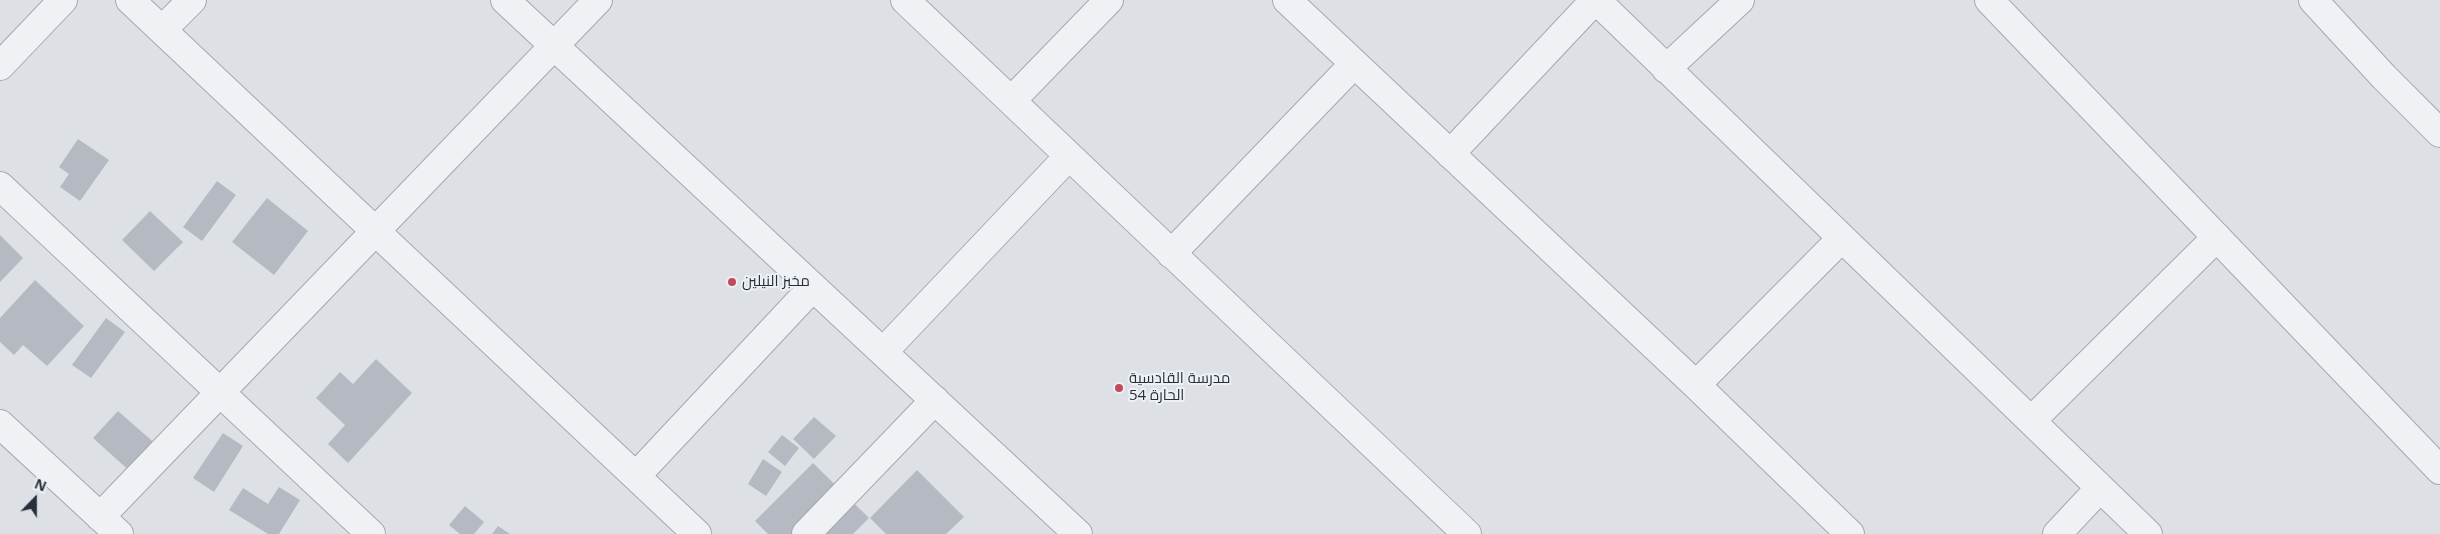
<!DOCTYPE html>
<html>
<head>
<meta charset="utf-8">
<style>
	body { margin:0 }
	#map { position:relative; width:2440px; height:534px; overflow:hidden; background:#dde1e6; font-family:"Open Sans",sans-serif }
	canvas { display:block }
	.north { position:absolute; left:10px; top:474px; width:50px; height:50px; -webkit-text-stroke:4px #edf0f4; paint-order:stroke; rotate:22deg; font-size:14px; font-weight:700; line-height:20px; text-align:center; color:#282f3b }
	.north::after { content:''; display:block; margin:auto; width:18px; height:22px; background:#282f3b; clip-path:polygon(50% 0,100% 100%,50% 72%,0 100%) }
</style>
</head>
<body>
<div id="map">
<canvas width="2440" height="534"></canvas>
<div class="north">N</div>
</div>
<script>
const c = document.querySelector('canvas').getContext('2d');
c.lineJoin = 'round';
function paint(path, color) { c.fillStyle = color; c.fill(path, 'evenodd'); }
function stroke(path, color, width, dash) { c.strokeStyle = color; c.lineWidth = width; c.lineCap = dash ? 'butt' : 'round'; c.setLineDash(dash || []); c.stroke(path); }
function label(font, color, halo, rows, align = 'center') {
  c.font = font + ' "Open Sans",Cairo,sans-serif'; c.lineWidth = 4; c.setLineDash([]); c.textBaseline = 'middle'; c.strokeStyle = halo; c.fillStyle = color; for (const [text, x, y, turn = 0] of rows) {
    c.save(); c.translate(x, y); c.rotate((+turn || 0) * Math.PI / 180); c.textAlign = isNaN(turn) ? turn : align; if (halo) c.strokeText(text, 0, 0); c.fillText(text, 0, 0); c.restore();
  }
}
paint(new Path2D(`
	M 78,139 L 109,160 L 80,201 L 60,187 L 69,174 L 59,167 Z
	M 217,181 L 236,195 L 202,241 L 183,227 Z
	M 267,198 L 308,231 L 274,275 L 232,242 Z
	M 150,211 L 183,242 L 154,271 L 122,240 Z
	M 0,235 L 23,258 L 0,282 Z
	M 35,280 L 84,326 L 47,366 L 23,345 L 14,355 L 0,342 L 0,318 Z
	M 106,318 L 125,332 L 91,378 L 72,365 Z
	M 376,359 L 412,393 L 348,463 L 328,444 L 345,425 L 316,398 L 340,372 L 353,384 Z
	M 118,411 L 158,446 L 133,474 L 93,438 Z
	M 814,417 L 836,436 L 814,459 L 793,439 Z
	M 223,433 L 243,446 L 214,492 L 193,478 Z
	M 782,435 L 799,448 L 785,466 L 768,452 Z
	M 763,459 L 782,472 L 766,496 L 748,484 Z
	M 813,463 L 869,518 L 853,534 L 768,534 L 755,521 Z
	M 917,470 L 964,517 L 946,534 L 886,534 L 870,518 Z
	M 279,487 L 300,500 L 279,534 L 268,534 L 229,510 L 243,488 L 268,504 Z
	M 465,506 L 484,522 L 474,534 L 460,534 L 449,525 Z
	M 498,526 L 510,534 L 492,534 Z`), '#b5bac2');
const street = new Path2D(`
	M 130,0 L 697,534
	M 505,0 L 1078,534
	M 905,0 L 1467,534
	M 1287,0 L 1696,385 L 1850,534
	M 1596,0 L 2148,534
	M 1989,0 L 2440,470
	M 2313,0 L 2384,77 L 2440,133
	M 162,30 L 192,0
	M 0,66 L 63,0
	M 1666,69 L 1740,0
	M 1012,100 L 1109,0
	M 1450,154 L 1595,0
	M 0,186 L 371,534
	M 1171,254 L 1354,64
	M 883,352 L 1068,157
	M 1696,385 L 1841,239
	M 2031,421 L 2217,237
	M 0,424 L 119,534
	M 636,476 L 813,287
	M 100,517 L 598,0
	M 806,534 L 935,400
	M 2057,534 L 2100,488`);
stroke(street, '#a3a8af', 30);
stroke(street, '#f0f1f5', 28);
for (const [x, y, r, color] of [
	[732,282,5,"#c34a5d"],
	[1119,388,5,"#c34a5d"]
]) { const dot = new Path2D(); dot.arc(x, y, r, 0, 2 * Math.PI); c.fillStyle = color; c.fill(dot); stroke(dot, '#edf0f4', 2); }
label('15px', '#282f3b', '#edf0f4', [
	["مخبز النيلين",742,282],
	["مدرسة القادسية",1129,379],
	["الحارة 54",1129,396]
], 'left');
</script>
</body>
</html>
